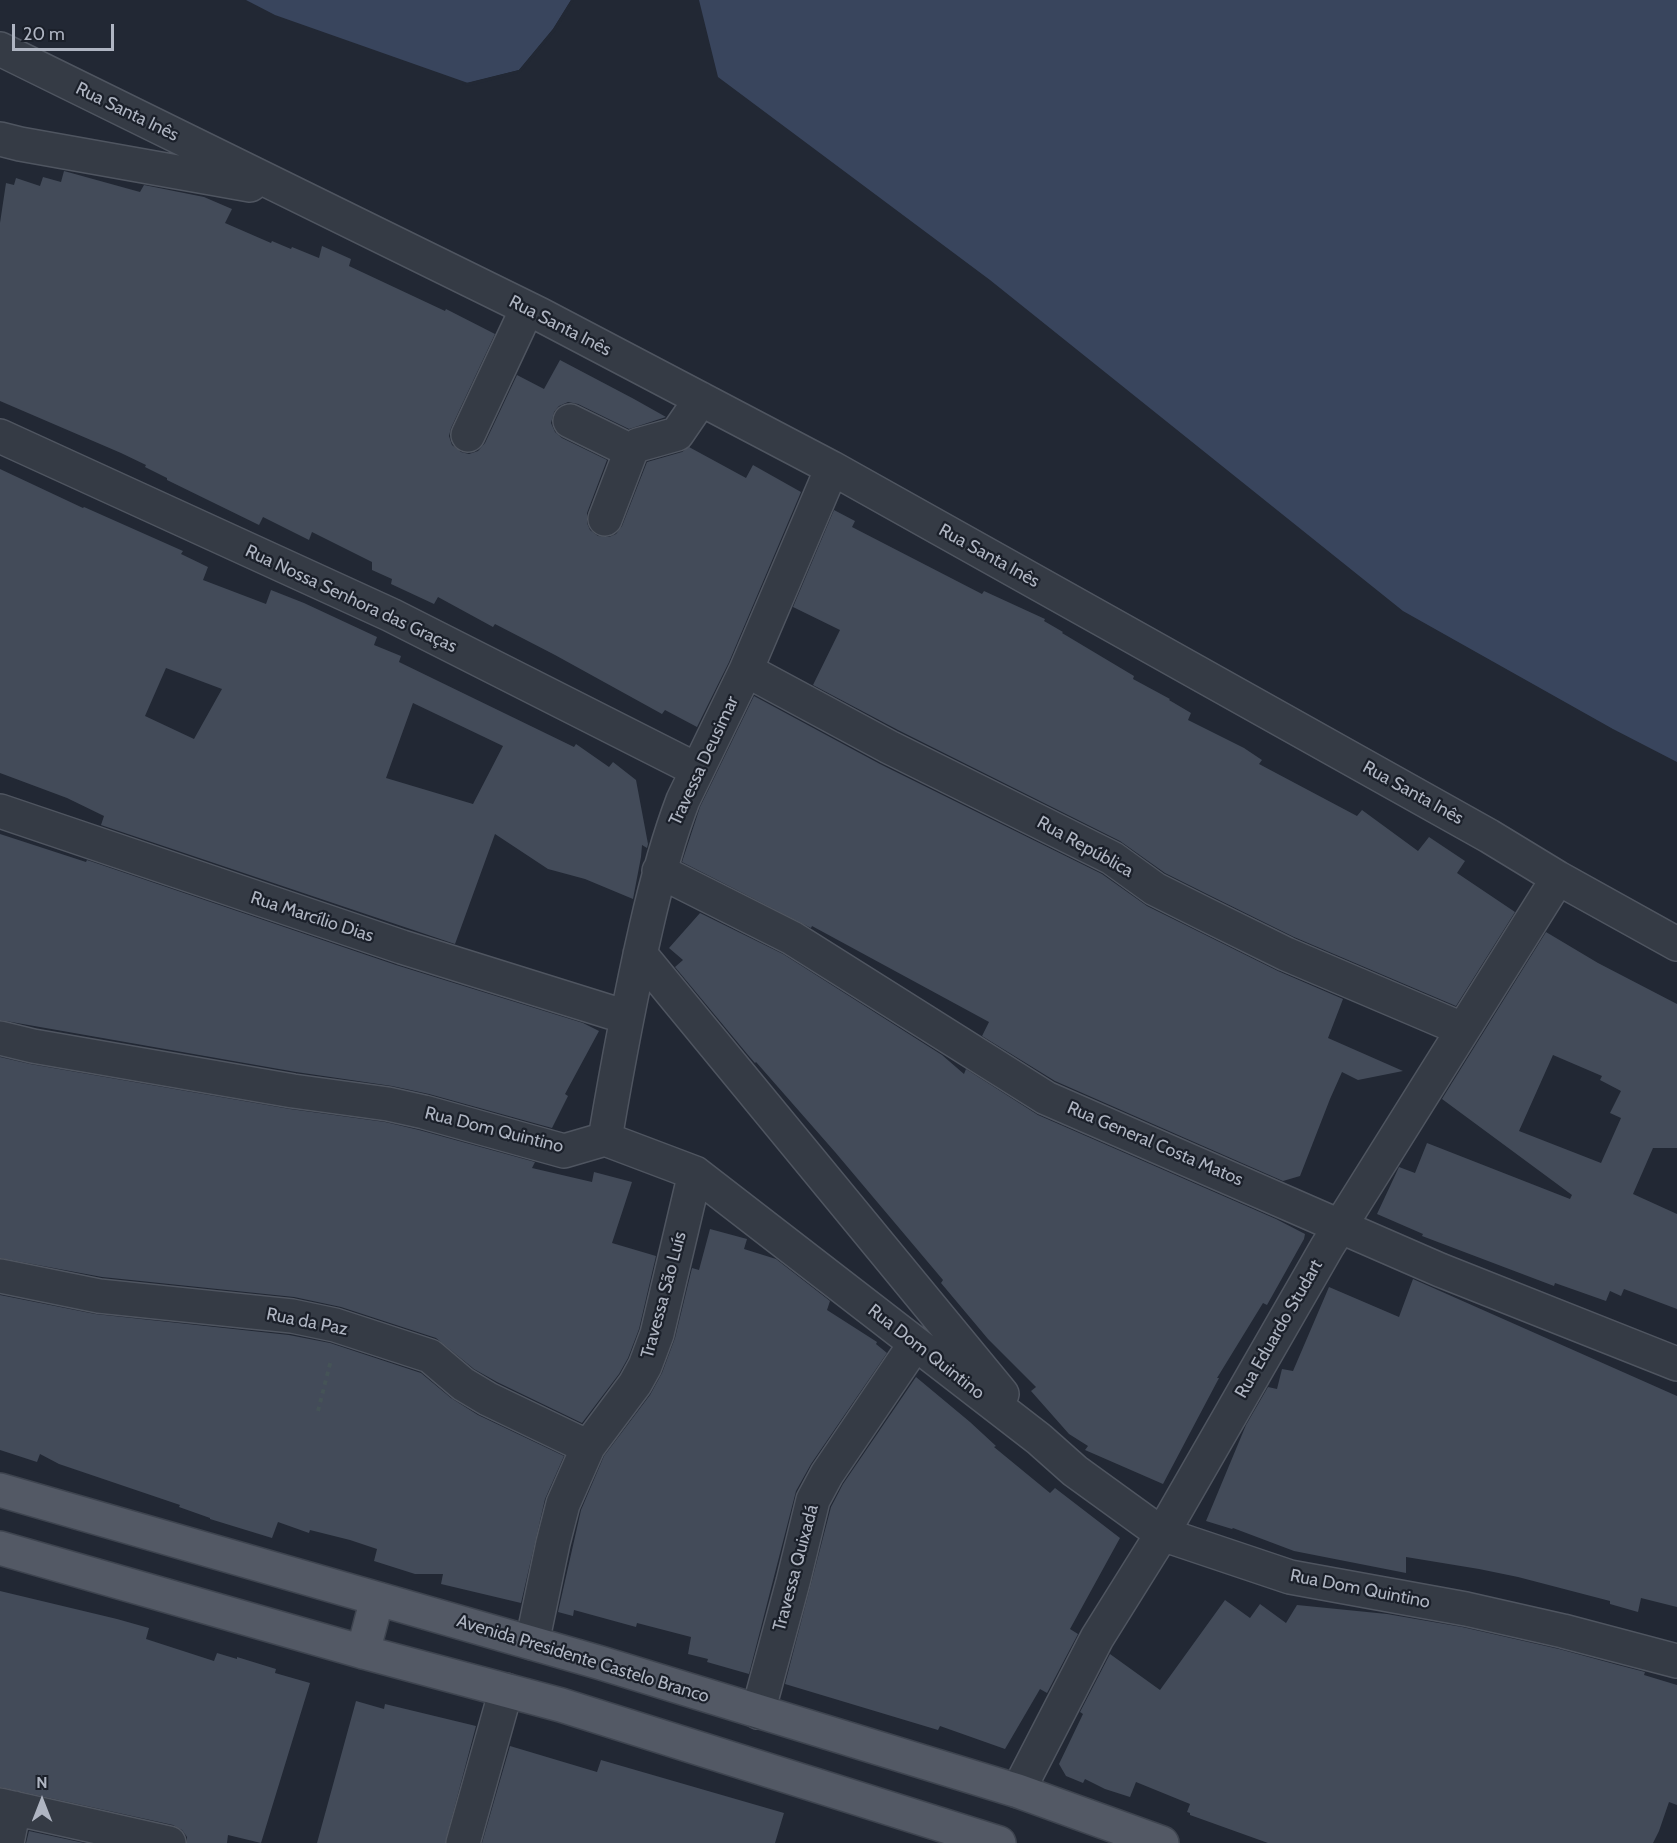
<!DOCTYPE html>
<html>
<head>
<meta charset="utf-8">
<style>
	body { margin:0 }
	#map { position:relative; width:1677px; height:1843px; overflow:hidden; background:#222834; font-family:Cabin,sans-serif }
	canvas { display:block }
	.north { position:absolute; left:12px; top:1771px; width:60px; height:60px; -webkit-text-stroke:4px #1b202a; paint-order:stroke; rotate:0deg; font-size:16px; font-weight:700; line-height:24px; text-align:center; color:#afb5c2 }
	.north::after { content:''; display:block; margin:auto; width:21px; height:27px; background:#afb5c2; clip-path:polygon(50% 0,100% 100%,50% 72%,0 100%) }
	.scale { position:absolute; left:12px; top:24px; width:102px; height:27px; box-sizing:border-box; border:3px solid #afb5c2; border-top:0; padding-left:8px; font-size:18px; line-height:21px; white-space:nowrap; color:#afb5c2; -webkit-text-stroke:4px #1b202a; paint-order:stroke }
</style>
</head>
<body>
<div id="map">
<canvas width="1677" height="1843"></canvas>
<div class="north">N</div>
<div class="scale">20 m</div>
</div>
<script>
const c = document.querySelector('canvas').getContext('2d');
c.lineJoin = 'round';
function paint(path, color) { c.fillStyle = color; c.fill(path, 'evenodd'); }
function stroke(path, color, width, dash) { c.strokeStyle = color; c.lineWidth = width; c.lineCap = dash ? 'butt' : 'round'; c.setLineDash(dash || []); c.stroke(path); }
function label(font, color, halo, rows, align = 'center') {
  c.font = font + ' Cabin,sans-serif'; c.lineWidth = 4.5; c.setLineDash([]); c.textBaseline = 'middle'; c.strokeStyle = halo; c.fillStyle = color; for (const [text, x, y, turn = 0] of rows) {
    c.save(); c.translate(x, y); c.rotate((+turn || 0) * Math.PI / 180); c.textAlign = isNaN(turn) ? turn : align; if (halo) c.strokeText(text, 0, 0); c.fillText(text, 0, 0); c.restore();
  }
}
paint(new Path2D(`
	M 246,0 L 571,0 L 553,29 L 519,70 L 468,83 L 275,15 Z
	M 699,0 L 1677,0 L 1677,762 L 1613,729 L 1403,611 L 990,280 L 718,77 Z`), '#39455d');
paint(new Path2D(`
	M 571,0 L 574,0 L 556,30 L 521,72 L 469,86 L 462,84 L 519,70 L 553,29 Z`), '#222834');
paint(new Path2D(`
	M 64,171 L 140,192 L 144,185 L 204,197 L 232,209 L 225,223 L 271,243 L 272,241 L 291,249 L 292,247 L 319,258 L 322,246 L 351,259 L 349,266 L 445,311 L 446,309 L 495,334 L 451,428 L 449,436 L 452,445 L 461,452 L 469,454 L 478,451 L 485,443 L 517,375 L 544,389 L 560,360 L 634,399 L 666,417 L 629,429 L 578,404 L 568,402 L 559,406 L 554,412 L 551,423 L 555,432 L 562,438 L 607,460 L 587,513 L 587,523 L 590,530 L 598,536 L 609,537 L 616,534 L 622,526 L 647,462 L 682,452 L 689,447 L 746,478 L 753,465 L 801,492 L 729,662 L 697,727 L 665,710 L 662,714 L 555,655 L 495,624 L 493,627 L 438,597 L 434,604 L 391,584 L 392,579 L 372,570 L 372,562 L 312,532 L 309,540 L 263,517 L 259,525 L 167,480 L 167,478 L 145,467 L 146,465 L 121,453 L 0,401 L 0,223 L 6,183 L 14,185 L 16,178 L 40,186 L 43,177 L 61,182 Z
	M 0,469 L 83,508 L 84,507 L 183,551 L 181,554 L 208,567 L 203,580 L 266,604 L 271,590 L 304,603 L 377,637 L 374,645 L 401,656 L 399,662 L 574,747 L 576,744 L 609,767 L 613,762 L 636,780 L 648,844 L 647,848 L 642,845 L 641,857 L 633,899 L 585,879 L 548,869 L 495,834 L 455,944 L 101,825 L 104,816 L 67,798 L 0,773 ZM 166,668 L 222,689 L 194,739 L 145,716 ZM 413,703 L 503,746 L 473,804 L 386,778 Z
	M 834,510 L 855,521 L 852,527 L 982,594 L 984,591 L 1045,619 L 1044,621 L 1063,632 L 1062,633 L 1134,676 L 1133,679 L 1170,699 L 1169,700 L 1191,713 L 1188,720 L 1244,748 L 1262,760 L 1259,764 L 1357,816 L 1362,810 L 1418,851 L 1429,837 L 1465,861 L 1457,873 L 1515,912 L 1456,1006 L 1294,937 L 1213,897 L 1165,873 L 1120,841 L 898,730 L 813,685 L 840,630 L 793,607 Z
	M 754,696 L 880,764 L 1102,874 L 1147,906 L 1278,971 L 1343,999 L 1328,1038 L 1403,1071 L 1358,1080 L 1342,1072 L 1330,1099 L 1300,1176 L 1283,1181 L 1055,1081 L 982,1036 L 989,1022 L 812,926 L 811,928 L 682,862 L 700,807 Z
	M 0,834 L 86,862 L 87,860 L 396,965 L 583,1023 L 599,1031 L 565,1094 L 568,1096 L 552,1128 L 429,1094 L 392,1086 L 296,1072 L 0,1020 Z
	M 700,913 L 783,954 L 942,1055 L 964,1074 L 966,1069 L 1038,1115 L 1276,1219 L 1305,1234 L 1304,1239 L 1267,1305 L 1263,1303 L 1217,1378 L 1219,1378 L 1163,1484 L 1085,1450 L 1088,1446 L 1069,1434 L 1031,1391 L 1036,1387 L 988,1339 L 941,1283 L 943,1280 L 835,1152 L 756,1062 L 755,1063 L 748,1055 L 675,967 L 683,960 L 669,948 Z
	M 1546,932 L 1598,963 L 1677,1004 L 1677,1148 L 1653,1148 L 1633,1194 L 1677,1214 L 1677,1309 L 1624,1289 L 1621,1296 L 1610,1291 L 1606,1301 L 1555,1283 L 1554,1286 L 1422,1236 L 1423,1234 L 1377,1214 L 1399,1167 L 1415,1173 L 1427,1143 L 1570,1199 L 1572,1195 L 1442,1099 ZM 1553,1055 L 1602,1076 L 1600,1080 L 1621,1091 L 1610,1113 L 1621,1118 L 1601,1163 L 1519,1131 Z
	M 0,1057 L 30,1064 L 290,1109 L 385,1122 L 419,1130 L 535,1162 L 532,1168 L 592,1182 L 594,1172 L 632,1182 L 612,1243 L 656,1256 L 639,1329 L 628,1358 L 619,1374 L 582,1423 L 497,1382 L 474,1369 L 436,1338 L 341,1307 L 294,1297 L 102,1277 L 0,1258 Z
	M 710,1229 L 747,1239 L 744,1249 L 776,1259 L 830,1301 L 827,1310 L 877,1342 L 876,1344 L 887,1353 L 811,1464 L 796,1491 L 749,1674 L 707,1662 L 708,1659 L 688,1654 L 691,1637 L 637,1623 L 636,1627 L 574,1610 L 573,1616 L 558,1612 L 581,1510 L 604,1456 L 650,1395 L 662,1373 L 675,1338 L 692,1268 L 699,1270 Z
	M 1413,1279 L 1677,1396 L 1677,1607 L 1641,1598 L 1638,1612 L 1610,1604 L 1610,1601 L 1518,1577 L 1479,1569 L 1406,1557 L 1406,1573 L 1294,1551 L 1233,1528 L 1232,1529 L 1206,1521 L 1246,1425 L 1268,1387 L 1277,1389 L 1282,1369 L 1293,1371 L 1329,1287 L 1399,1317 Z
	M 0,1295 L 95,1314 L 289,1335 L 330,1343 L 421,1373 L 451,1398 L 478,1415 L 564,1456 L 545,1499 L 521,1603 L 441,1584 L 443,1574 L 415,1574 L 374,1561 L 377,1549 L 350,1540 L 310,1530 L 309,1533 L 278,1522 L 272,1538 L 210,1519 L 210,1518 L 179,1507 L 180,1505 L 59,1464 L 40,1454 L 37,1462 L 0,1450 Z
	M 916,1377 L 970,1422 L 996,1446 L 994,1447 L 1050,1493 L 1055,1488 L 1120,1538 L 1070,1629 L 1078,1634 L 1047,1693 L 1040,1689 L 1005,1749 L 940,1726 L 938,1730 L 785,1684 L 831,1507 L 843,1484 Z
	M 0,1591 L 117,1619 L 149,1628 L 146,1639 L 214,1661 L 217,1653 L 237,1659 L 237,1657 L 276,1669 L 275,1673 L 310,1683 L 261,1843 L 228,1835 L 227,1843 L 187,1843 L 187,1837 L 182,1830 L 173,1825 L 0,1787 Z
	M 1225,1600 L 1250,1618 L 1260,1604 L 1286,1623 L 1297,1605 L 1387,1614 L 1462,1627 L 1559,1649 L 1618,1665 L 1645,1672 L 1644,1675 L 1677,1685 L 1677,1805 L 1669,1802 L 1659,1831 L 1653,1843 L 1268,1843 L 1190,1815 L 1190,1813 L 1187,1812 L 1190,1804 L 1136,1782 L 1130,1797 L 1105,1789 L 1085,1779 L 1083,1783 L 1066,1776 L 1059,1764 L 1083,1714 L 1080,1712 L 1110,1654 L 1160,1690 Z
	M 356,1701 L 384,1709 L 385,1704 L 476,1726 L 445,1843 L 317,1843 Z
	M 510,1746 L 597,1772 L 601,1760 L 784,1813 L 775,1843 L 482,1843 Z
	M 29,1831 L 84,1843 L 26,1843 Z`), '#434b59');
const minor = new Path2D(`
	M 0,49 L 541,315 L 832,468 L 1489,836 L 1558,878 L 1677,944
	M 0,139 L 20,144 L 250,185
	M 570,421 L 631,451
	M 468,435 L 527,309
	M 0,436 L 391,615 L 697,770
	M 605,519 L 631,451 L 638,445 L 677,434 L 701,399
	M 746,670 L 889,747 L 1112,858 L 1155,889 L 1205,914 L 1286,954 L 1462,1029
	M 0,811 L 402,947 L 626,1017
	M 659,871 L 792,938 L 1046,1098 L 1440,1270 L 1677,1364
	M 640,954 L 1002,1394
	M 0,1038 L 33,1046 L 293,1091 L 388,1104 L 424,1112 L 564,1151 L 605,1139 L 695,1173 L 1039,1439 L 1075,1471 L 1162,1534 L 1290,1577 L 1466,1609 L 1563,1631 L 1677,1661
	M 605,1139 C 617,1068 630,998 646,928 C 656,884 667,842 683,800 L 746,670 L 832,468
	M 0,1276 L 99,1296 L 292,1316 L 335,1325 L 430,1356 L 463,1384 L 488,1399 L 588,1447
	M 532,1643 L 553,1543 L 563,1504 L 588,1447 L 635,1384 L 645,1366 L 657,1334 L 695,1173
	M 758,1712 L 793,1582 L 813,1500 L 827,1474 L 915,1344
	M 1018,1791 L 1097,1638 L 1162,1534 L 1327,1247 L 1558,878
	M 0,1805 L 169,1843
	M 7,1843 L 14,1808
	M 463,1843 L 506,1690`);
const major = new Path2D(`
	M 0,1490 L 601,1663 L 1018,1791 L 1162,1843
	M 0,1548 L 363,1652 L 561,1705 L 999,1843
	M 363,1652 L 377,1599`);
stroke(minor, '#4f5560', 36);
stroke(major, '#3e444f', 36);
stroke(new Path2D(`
	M 318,1411 L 331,1360`), '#455357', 4, [4.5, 4.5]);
stroke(minor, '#353b45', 33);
stroke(major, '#535965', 33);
label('18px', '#afb5c2', '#1b202a', [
	["Rua Santa Inês",127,112,26],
	["Rua Santa Inês",560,326,27],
	["Rua Santa Inês",989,556,29],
	["Rua Nossa Senhora das Graças",351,599,25],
	["Travessa Deusimar",704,761,-65],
	["Rua Santa Inês",1413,793,29],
	["Rua República",1085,847,29],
	["Rua Marcílio Dias",312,917,18],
	["Rua Dom Quintino",494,1130,14],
	["Rua General Costa Matos",1155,1144,23],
	["Travessa São Luís",664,1295,-75],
	["Rua da Paz",307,1322,11],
	["Rua Eduardo Studart",1279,1329,-60],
	["Rua Dom Quintino",926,1352,38],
	["Travessa Quixadá",796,1568,-75],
	["Rua Dom Quintino",1360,1589,11],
	["Avenida Presidente Castelo Branco",583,1659,17]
]);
</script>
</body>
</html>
